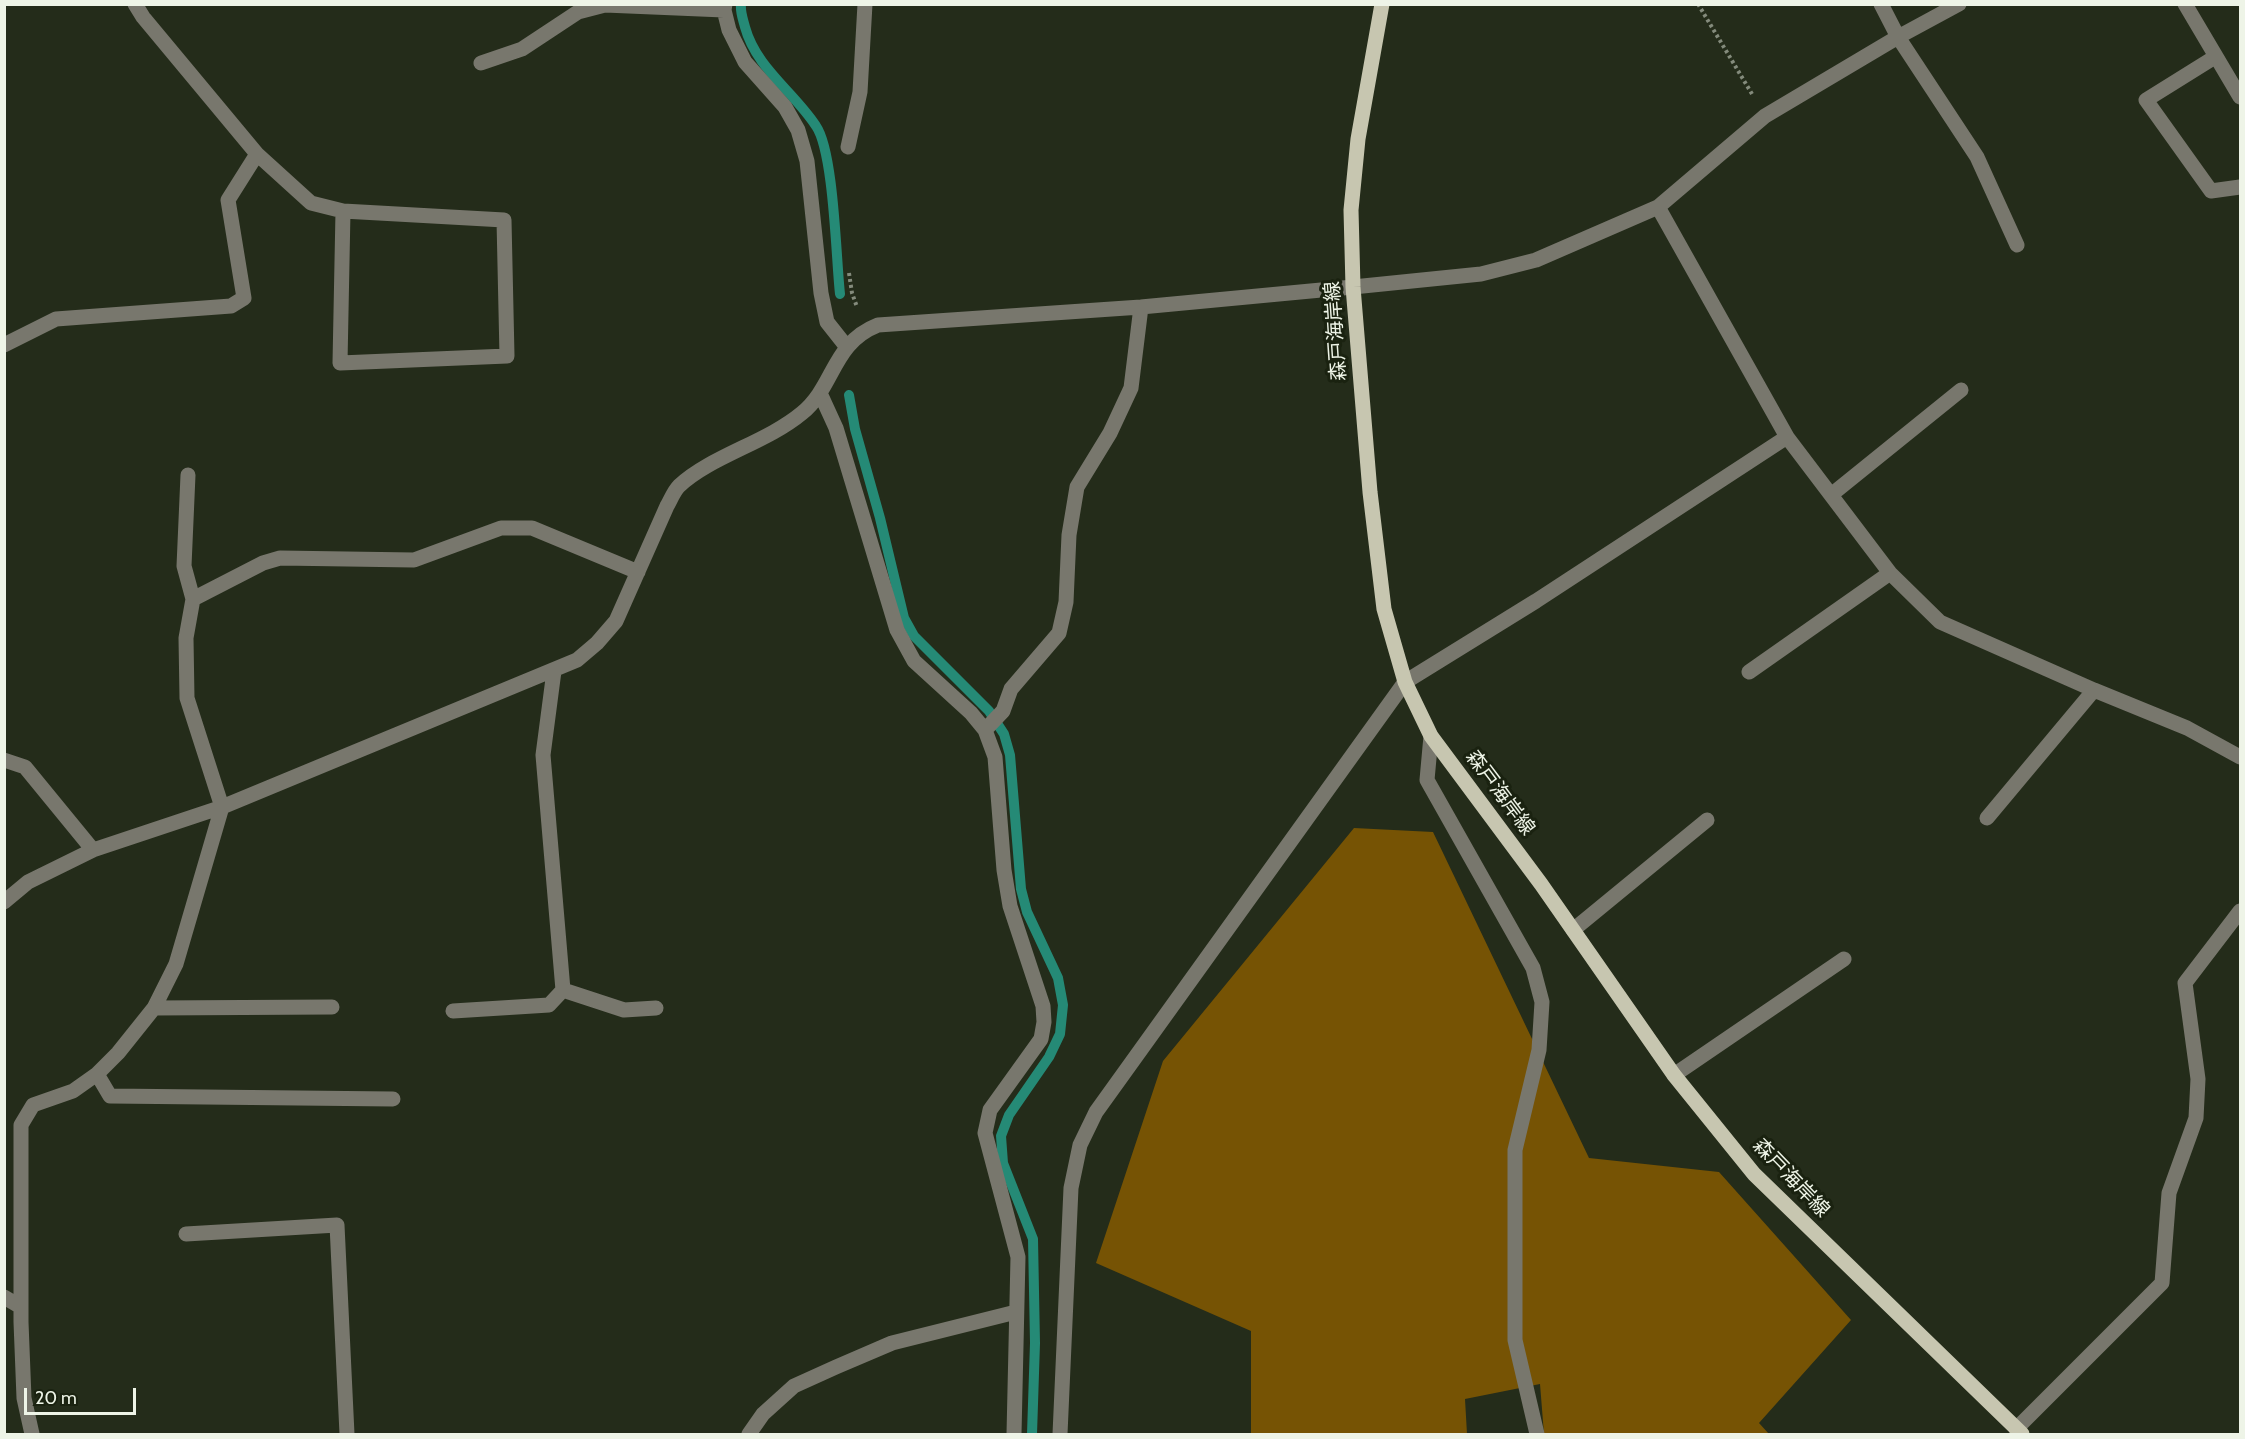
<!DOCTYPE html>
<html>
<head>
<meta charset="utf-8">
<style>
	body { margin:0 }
	#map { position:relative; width:2245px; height:1439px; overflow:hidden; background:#242c1a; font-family:Cabin,sans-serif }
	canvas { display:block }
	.frame { position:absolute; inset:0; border:6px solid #eef4e7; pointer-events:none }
	.scale { position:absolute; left:24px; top:1388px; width:112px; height:27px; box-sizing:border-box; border:3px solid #eef4e7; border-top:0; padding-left:8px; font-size:18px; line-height:21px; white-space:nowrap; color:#eef4e7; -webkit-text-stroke:4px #1a2210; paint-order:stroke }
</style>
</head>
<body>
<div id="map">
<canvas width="2245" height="1439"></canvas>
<div class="frame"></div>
<div class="scale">20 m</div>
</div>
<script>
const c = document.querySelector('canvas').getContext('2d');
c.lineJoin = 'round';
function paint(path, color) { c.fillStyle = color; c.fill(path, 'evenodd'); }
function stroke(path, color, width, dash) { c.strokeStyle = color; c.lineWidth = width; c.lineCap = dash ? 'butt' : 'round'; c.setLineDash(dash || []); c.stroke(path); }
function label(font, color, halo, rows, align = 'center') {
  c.font = font + ' Cabin,"Noto Sans JP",sans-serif'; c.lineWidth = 6; c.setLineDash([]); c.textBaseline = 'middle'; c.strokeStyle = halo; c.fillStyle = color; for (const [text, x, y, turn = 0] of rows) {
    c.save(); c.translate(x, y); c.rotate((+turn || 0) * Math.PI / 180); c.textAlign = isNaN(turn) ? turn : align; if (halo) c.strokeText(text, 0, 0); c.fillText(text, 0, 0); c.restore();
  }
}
paint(new Path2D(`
	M 1354,828 L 1433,832 L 1589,1158 L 1719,1172 L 1851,1320 L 1759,1423 L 1769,1434 L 1544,1434 L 1540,1384 L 1465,1399 L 1467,1434 L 1251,1434 L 1251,1331 L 1096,1263 L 1163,1061 Z`), '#765304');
stroke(new Path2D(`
	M 741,4 C 740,12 743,19 745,27 C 756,68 794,92 816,126 C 834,152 836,259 840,294
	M 849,395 L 855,429 L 880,518 L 904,618 L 914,636 L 989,711 L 1004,734 L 1010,755 L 1021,889 L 1027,912 L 1058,978 L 1063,1005 L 1060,1034 L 1049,1057 L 1009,1115 L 1001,1136 L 1003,1163 L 1033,1239 L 1035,1343 L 1032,1434`), '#258a76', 10);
stroke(new Path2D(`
	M 1698,4 L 1752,94
	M 849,273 L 852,293 L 857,307`), '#848b7c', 4, [3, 3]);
stroke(new Path2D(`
	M 135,4 L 143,17 L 257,154 L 311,203 L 343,211 L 504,220 L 507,356 L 340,363 L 343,211
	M 725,4 L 724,10 L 729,30 L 745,62 L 785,107 L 798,130 L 807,161 L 821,293 L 827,322 L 846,346
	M 1881,4 L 1898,37 L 1977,157 L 2017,245
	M 2185,4 L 2240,97
	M 2215,57 L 2146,100 L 2211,191 L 2240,187
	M 481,63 L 522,49 L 578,12 L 605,5 L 724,10
	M 848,147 L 860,92 L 865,4
	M 1658,207 L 1787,437 L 1890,573 L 1940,622 L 2094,690 L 2187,728 L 2240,757
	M 4,345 L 56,319 L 231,306 L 244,298 L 228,200 L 257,154
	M 820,393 L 836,428 L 897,630 L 914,661 L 971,713 L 985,730 L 995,757 L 1004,870 L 1010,906 L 1043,1006 L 1044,1022 L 1041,1039 L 990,1110 L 985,1133 L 1018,1257 L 1014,1434
	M 188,475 L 184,566 L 193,599
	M 1831,495 L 1961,390
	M 1749,672 L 1890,573
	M 985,730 L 1003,711 L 1011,689 L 1059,633 L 1066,602 L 1069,535 L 1077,487 L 1110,433 L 1131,388 L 1141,307
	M 1431,736 L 1427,780 L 1533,968 L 1542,1002 L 1539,1050 L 1515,1150 L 1515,1340 L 1537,1434
	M 4,760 L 25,767 L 93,850
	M 1987,818 L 2094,690
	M 4,902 L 28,882 L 93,850 L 222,807 L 577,660 L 597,643 L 616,621 L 667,506 C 671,499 674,491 679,486 C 711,456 766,443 802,413 C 835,386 832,343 878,325 L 1141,307 L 1353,287 L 1481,274 L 1536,260 L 1658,207 L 1765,116 L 1898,37 L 1959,4
	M 1573,930 L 1707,820
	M 563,990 L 624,1010 L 656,1008
	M 154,1008 L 332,1007
	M 453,1011 L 549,1005 L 563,990 L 543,755 L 554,671
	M 97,1074 L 110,1096 L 393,1099
	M 1674,1075 L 1844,959
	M 186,1234 L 337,1225 L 347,1434
	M 4,1297 L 21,1307
	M 2016,1429 L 2162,1283 L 2169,1193 L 2196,1118 L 2198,1079 L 2185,983 L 2240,911
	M 32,1434 L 24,1398 L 21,1322 L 21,1125 L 33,1105 L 73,1091 L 97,1074 L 118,1053 L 154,1008 L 176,964 L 222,807 L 187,698 L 186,638 L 193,599 L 263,563 L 280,558 L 414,560 L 501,528 L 532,528 L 638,572
	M 749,1434 L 763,1414 L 794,1386 L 836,1367 L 892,1343 L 1016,1312
	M 1060,1434 L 1071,1188 L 1080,1145 L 1096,1112 L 1405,682 L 1536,601 L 1787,437`), '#78776d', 15);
stroke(new Path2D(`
	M 1382,4 L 1358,139 L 1351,210 L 1353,287 L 1370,492 L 1384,609 L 1405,682 L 1431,736 L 1541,884 L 1674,1075 L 1754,1174 L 2022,1434`), '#c7c6b0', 15);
label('20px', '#eef4e7', '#1a2210', [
	["森戸海岸線",1336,331,-94],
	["森戸海岸線",1500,793,53],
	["森戸海岸線",1791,1178,46]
]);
</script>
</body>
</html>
